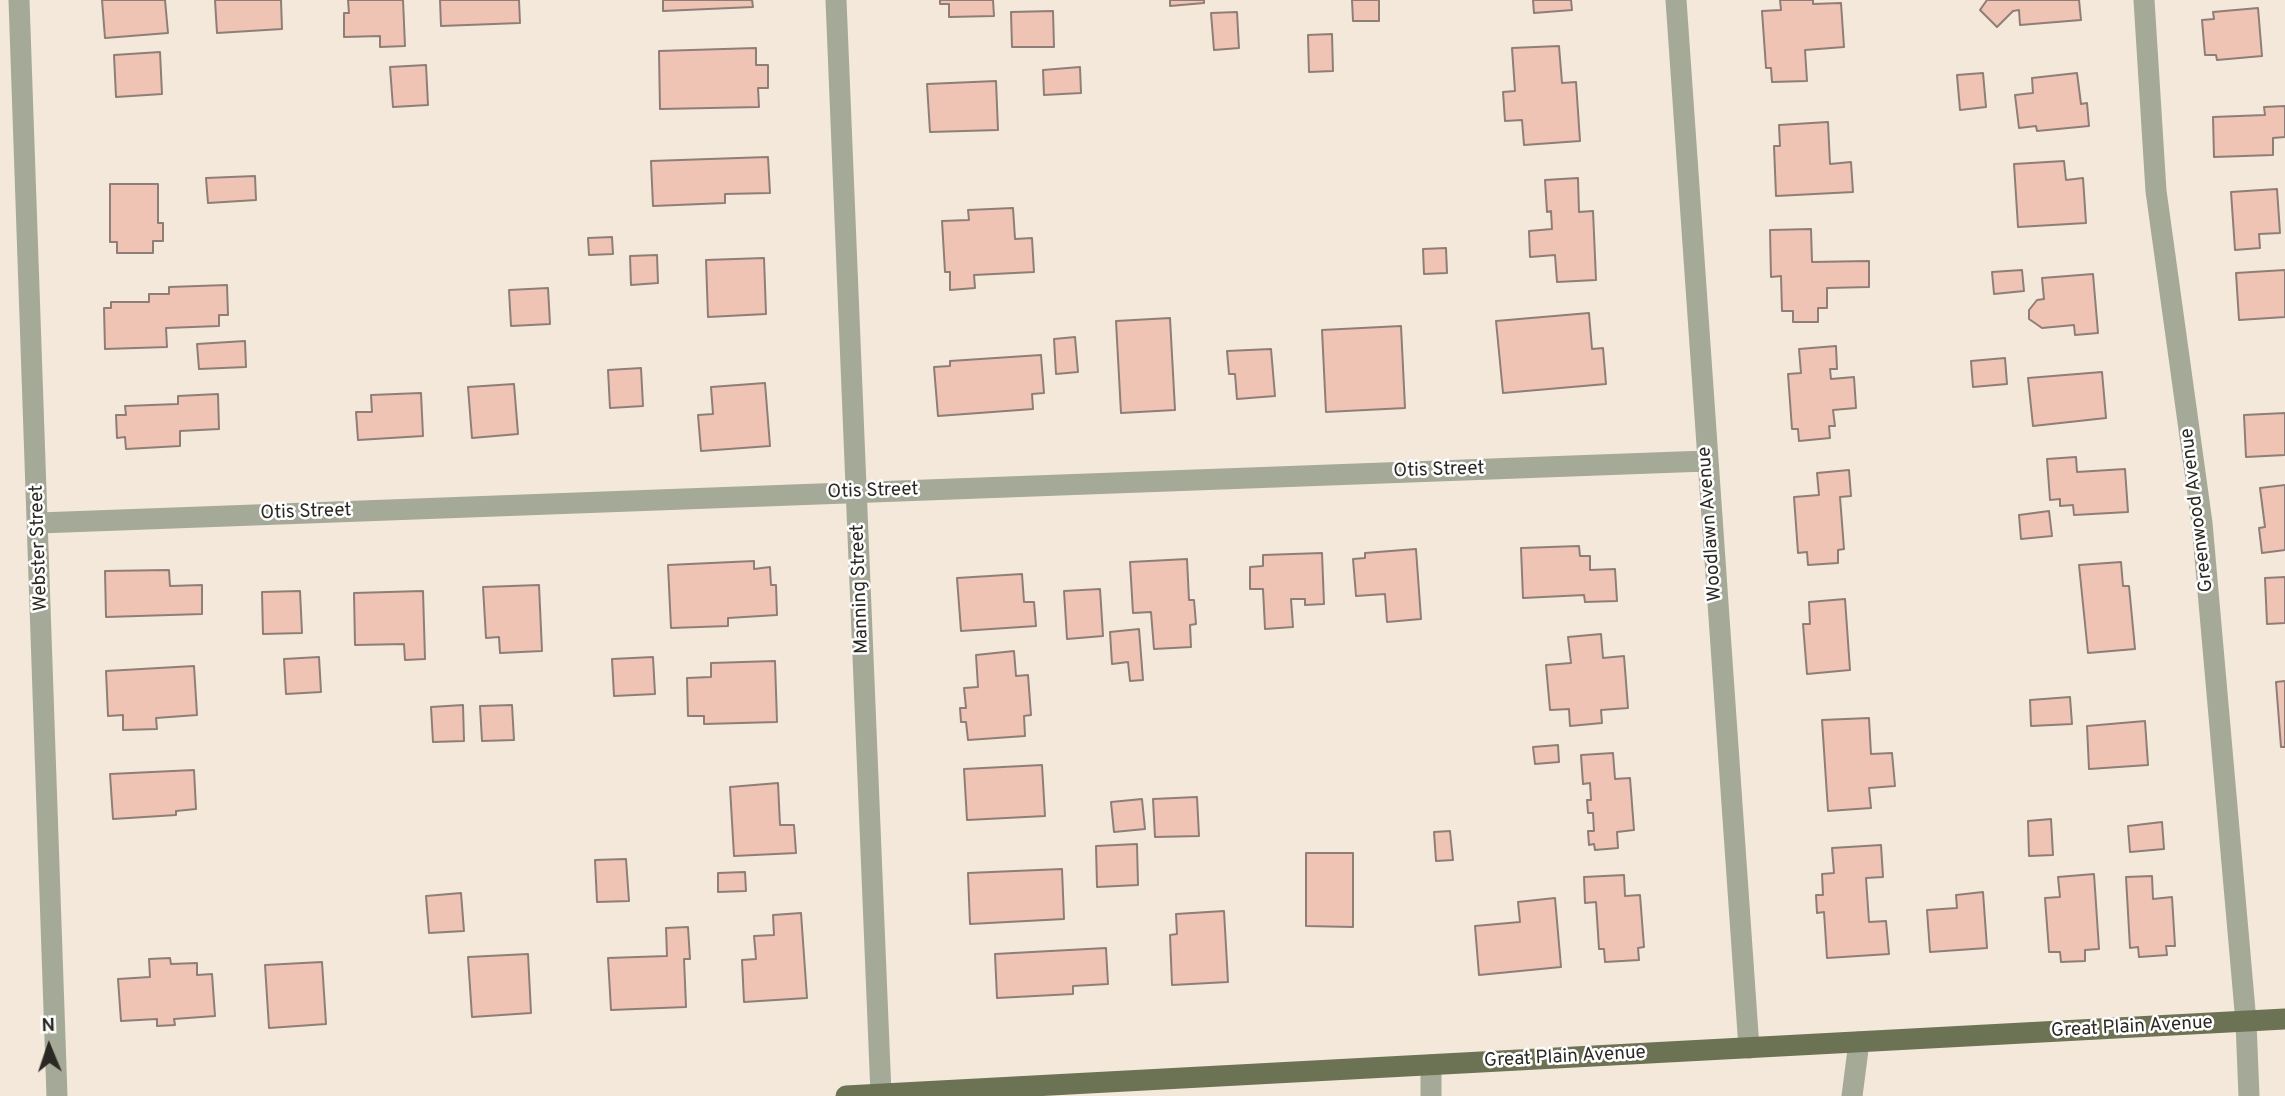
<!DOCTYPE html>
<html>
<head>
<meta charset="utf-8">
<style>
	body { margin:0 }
	#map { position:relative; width:2285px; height:1096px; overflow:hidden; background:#f3e8da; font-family:Overpass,sans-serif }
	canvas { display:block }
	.north { position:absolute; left:14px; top:1012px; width:70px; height:70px; -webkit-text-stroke:5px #fff; paint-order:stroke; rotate:358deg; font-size:19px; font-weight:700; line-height:28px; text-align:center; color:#2c2823 }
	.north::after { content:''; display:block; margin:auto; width:24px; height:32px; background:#2c2823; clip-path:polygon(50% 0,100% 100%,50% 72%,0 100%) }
</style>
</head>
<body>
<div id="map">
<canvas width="2285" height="1096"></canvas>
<div class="north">N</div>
</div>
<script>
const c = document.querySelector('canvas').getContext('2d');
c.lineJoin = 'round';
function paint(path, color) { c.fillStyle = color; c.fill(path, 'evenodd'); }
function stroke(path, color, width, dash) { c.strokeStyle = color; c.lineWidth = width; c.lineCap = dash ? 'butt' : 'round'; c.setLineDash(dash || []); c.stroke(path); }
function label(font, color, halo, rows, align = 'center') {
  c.font = font + ' Overpass,sans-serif'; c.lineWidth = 5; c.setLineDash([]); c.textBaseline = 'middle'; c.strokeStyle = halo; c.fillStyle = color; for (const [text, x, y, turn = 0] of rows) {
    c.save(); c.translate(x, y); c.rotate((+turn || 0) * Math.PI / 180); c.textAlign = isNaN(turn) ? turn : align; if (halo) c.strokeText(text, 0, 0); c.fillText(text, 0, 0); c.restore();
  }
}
const building = new Path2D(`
	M 102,0 L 165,0 L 168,33 L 105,38 Z
	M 215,0 L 281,0 L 282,29 L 217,33 Z
	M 348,0 L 403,0 L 405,46 L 380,47 L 380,36 L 344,37 L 344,13 L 349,13 Z
	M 440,0 L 519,0 L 520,23 L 441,26 Z
	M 663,0 L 752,0 L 753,7 L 663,11 Z
	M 940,0 L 993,0 L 994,16 L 949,17 L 949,4 L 940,4 Z
	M 1170,0 L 1204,0 L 1204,3 L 1170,6 Z
	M 1352,0 L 1379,0 L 1379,21 L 1353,21 Z
	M 1533,0 L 1571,0 L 1572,10 L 1534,13 Z
	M 1780,0 L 1813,0 L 1813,4 L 1841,3 L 1844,47 L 1805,50 L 1807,81 L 1772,82 L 1771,68 L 1766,68 L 1762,11 L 1781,10 Z
	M 1987,0 L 2079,0 L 2081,20 L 2020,25 L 2019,10 L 2013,11 L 1997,27 L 1980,10 Z
	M 2258,8 L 2262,56 L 2217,60 L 2216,55 L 2205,55 L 2202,20 L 2214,19 L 2213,12 Z
	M 1053,11 L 1054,47 L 1012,47 L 1011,12 Z
	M 1237,12 L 1239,48 L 1214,50 L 1211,13 Z
	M 1332,34 L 1333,71 L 1309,72 L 1308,35 Z
	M 1559,46 L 1562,83 L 1576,82 L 1580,141 L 1524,145 L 1522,120 L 1505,121 L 1503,92 L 1515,91 L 1512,48 Z
	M 756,48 L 756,65 L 768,65 L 768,88 L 758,88 L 759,107 L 660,109 L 659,51 Z
	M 160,52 L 162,94 L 116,97 L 114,55 Z
	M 426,65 L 428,105 L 393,107 L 390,67 Z
	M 1080,67 L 1081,93 L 1044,95 L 1043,70 Z
	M 1983,73 L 1986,107 L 1960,110 L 1957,75 Z
	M 2077,73 L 2081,104 L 2087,103 L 2089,126 L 2037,131 L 2036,126 L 2019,128 L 2015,95 L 2033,93 L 2032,78 Z
	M 996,81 L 998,130 L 930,132 L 927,84 Z
	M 2285,106 L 2285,137 L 2273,138 L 2273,155 L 2214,157 L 2213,117 L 2265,115 L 2264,107 Z
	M 1828,122 L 1830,164 L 1851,162 L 1853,192 L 1776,196 L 1774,146 L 1780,146 L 1779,125 Z
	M 768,157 L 770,193 L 725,194 L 725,203 L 653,206 L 651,161 Z
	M 2064,161 L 2066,180 L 2083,178 L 2086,223 L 2018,227 L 2014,164 Z
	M 255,176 L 256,200 L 208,203 L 206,178 Z
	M 1578,178 L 1579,212 L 1593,211 L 1596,280 L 1557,282 L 1555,255 L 1530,257 L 1529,231 L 1552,229 L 1551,211 L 1547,212 L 1545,180 Z
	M 110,184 L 158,184 L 158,223 L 163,223 L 163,241 L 153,241 L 153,253 L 117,253 L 117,242 L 110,242 Z
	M 2277,189 L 2280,233 L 2259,234 L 2260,248 L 2235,250 L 2231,192 Z
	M 1013,208 L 1015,239 L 1032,238 L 1034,272 L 974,275 L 975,288 L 950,290 L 950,272 L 945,272 L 942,221 L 969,220 L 968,210 Z
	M 1811,229 L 1812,262 L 1869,261 L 1869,287 L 1827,288 L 1827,308 L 1818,308 L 1818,322 L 1793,322 L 1793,311 L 1782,311 L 1781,276 L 1771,277 L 1770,230 Z
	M 612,237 L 613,254 L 589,255 L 588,238 Z
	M 1446,248 L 1447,273 L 1424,274 L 1423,249 Z
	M 657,255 L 658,283 L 631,285 L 630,256 Z
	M 764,258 L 766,314 L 708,317 L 706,260 Z
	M 2022,270 L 2024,291 L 1994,294 L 1992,272 Z
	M 2285,270 L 2285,317 L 2239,320 L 2236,273 Z
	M 2093,274 L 2098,333 L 2075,335 L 2074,325 L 2042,328 L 2029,319 L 2029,310 L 2037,300 L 2044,299 L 2042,278 Z
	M 227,285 L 228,315 L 219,315 L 219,326 L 166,328 L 167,347 L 105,349 L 104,308 L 111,308 L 111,302 L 149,302 L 149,294 L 169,294 L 169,287 Z
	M 548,288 L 550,324 L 511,326 L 509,290 Z
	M 1589,313 L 1592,349 L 1603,348 L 1606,384 L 1503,393 L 1496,321 Z
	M 1170,318 L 1175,410 L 1121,413 L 1116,321 Z
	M 1401,326 L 1405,408 L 1326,412 L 1322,330 Z
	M 1075,337 L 1078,372 L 1056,374 L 1054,339 Z
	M 245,341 L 246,367 L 199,369 L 197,344 Z
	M 1836,346 L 1837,369 L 1830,369 L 1831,379 L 1854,377 L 1856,408 L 1833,410 L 1835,426 L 1829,426 L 1830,438 L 1799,441 L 1798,429 L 1792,429 L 1788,374 L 1801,373 L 1799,349 Z
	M 1271,349 L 1275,396 L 1237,399 L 1235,374 L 1229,374 L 1227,351 Z
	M 1041,355 L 1044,393 L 1032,394 L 1033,409 L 938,416 L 934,367 L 950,366 L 950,361 Z
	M 2005,358 L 2007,384 L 1973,387 L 1971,361 Z
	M 641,368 L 643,406 L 610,408 L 608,370 Z
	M 2102,372 L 2106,418 L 2033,426 L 2028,378 Z
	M 765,383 L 770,446 L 701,451 L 698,415 L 713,414 L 711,387 Z
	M 514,384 L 518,434 L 472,438 L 468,387 Z
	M 421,393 L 423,436 L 358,440 L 356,412 L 372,412 L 371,395 Z
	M 218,394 L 219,429 L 180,431 L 180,446 L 126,449 L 125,437 L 117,438 L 116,415 L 126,415 L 125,406 L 178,404 L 178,396 Z
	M 2285,413 L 2285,455 L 2246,457 L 2244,415 Z
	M 2076,457 L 2077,472 L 2125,469 L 2128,512 L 2074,515 L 2073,505 L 2060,506 L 2060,499 L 2050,500 L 2047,459 Z
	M 1849,470 L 1851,496 L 1840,497 L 1844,549 L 1838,550 L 1838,563 L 1808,565 L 1807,552 L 1798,553 L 1794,497 L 1819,495 L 1817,473 Z
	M 2285,485 L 2285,550 L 2262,553 L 2259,528 L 2265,527 L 2260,488 Z
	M 2049,511 L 2052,536 L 2021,539 L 2019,515 Z
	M 1579,546 L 1580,556 L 1590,556 L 1590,570 L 1615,569 L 1617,601 L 1585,602 L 1584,595 L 1523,598 L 1521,548 Z
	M 1416,549 L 1421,619 L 1387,622 L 1385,594 L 1356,596 L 1353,559 L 1365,558 L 1365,553 Z
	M 1322,553 L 1324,604 L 1305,605 L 1305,599 L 1291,599 L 1293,627 L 1265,629 L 1263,589 L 1250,589 L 1250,567 L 1263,566 L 1263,555 Z
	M 1187,559 L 1189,600 L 1194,600 L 1196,624 L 1190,625 L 1191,647 L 1154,649 L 1151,612 L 1133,613 L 1130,562 Z
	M 754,561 L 754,569 L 770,567 L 771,585 L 776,585 L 777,615 L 728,618 L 728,626 L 671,628 L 668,565 Z
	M 2121,562 L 2123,586 L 2129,586 L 2135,649 L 2088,653 L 2079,565 Z
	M 169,570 L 170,586 L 202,585 L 202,614 L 106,617 L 105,571 Z
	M 1022,574 L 1024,602 L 1034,602 L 1036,626 L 961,631 L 957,578 Z
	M 2285,577 L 2285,623 L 2267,624 L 2265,578 Z
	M 539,585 L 542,651 L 500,653 L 499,637 L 486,638 L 483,587 Z
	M 1100,589 L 1103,636 L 1067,639 L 1064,591 Z
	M 300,591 L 302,633 L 263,634 L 262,592 Z
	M 423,591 L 425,659 L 405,660 L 404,644 L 355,645 L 354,593 Z
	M 1845,599 L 1850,670 L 1807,674 L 1803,624 L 1810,624 L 1809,602 Z
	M 1139,629 L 1143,680 L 1130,681 L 1128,662 L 1112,664 L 1110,632 Z
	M 1601,634 L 1603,658 L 1624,656 L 1628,708 L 1601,710 L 1602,723 L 1570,726 L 1569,709 L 1550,710 L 1546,665 L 1571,663 L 1568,637 Z
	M 1014,651 L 1016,676 L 1028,675 L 1031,715 L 1024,716 L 1025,736 L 968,740 L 966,722 L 961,722 L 960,708 L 966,708 L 964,688 L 978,687 L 976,655 Z
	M 319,657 L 321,692 L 286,694 L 284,659 Z
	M 653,657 L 655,694 L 614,696 L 612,659 Z
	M 775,661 L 777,722 L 704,724 L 704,716 L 688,716 L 687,678 L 711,677 L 711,663 Z
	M 194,666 L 197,715 L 156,718 L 157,729 L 123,730 L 123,715 L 108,716 L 106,671 Z
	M 2285,681 L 2285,747 L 2281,747 L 2276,682 Z
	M 2070,697 L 2072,724 L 2031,726 L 2030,700 Z
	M 463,705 L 464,741 L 433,742 L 431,707 Z
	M 512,705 L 514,740 L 482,741 L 480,706 Z
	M 1869,718 L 1871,754 L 1892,753 L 1895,786 L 1869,788 L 1871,808 L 1828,811 L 1822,720 Z
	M 2145,721 L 2148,765 L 2089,769 L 2087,726 Z
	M 1558,745 L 1559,762 L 1535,764 L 1533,747 Z
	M 1613,753 L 1615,779 L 1630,778 L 1634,830 L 1617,832 L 1618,848 L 1595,850 L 1594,844 L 1589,845 L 1588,831 L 1594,831 L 1593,813 L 1588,813 L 1587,800 L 1591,800 L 1590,783 L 1583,784 L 1581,755 Z
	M 1042,765 L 1045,816 L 967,820 L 964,769 Z
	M 194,770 L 196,809 L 176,811 L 176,815 L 113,819 L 110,774 Z
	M 778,783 L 780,825 L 794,825 L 796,853 L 734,856 L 730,787 Z
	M 1197,797 L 1199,836 L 1155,837 L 1153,799 Z
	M 1142,799 L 1145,829 L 1114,832 L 1111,802 Z
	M 2051,819 L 2053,855 L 2029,856 L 2028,821 Z
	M 2162,822 L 2164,849 L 2130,852 L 2128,826 Z
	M 1450,831 L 1453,860 L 1436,861 L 1434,832 Z
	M 1137,844 L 1138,885 L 1097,887 L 1096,846 Z
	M 1881,845 L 1883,877 L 1866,878 L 1869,922 L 1886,921 L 1889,954 L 1827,958 L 1824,912 L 1817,913 L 1816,895 L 1823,895 L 1822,874 L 1834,873 L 1832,848 Z
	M 1306,853 L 1353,853 L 1353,927 L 1306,926 Z
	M 626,859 L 629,901 L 597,902 L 595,860 Z
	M 1062,869 L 1064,919 L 970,924 L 968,873 Z
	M 745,872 L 746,891 L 718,892 L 718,873 Z
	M 2094,874 L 2099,949 L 2085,950 L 2085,961 L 2061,962 L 2060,952 L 2049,952 L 2045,898 L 2060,897 L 2058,877 Z
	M 1624,875 L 1625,896 L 1640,895 L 1644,947 L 1638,948 L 1639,960 L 1605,962 L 1604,949 L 1599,949 L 1596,902 L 1585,903 L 1584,877 Z
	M 2152,876 L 2153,899 L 2172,897 L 2175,946 L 2166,946 L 2167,955 L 2139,957 L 2138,947 L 2130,948 L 2126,877 Z
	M 1983,892 L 1987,948 L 1930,952 L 1927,910 L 1957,908 L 1956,895 Z
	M 461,893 L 464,931 L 429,933 L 426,896 Z
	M 1555,898 L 1561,967 L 1479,975 L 1475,926 L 1520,922 L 1518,902 Z
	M 1224,911 L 1228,982 L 1172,985 L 1170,935 L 1177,934 L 1176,914 Z
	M 801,913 L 807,998 L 744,1002 L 742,960 L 756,959 L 754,936 L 774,935 L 773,915 Z
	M 688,927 L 690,959 L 684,959 L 686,1007 L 611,1010 L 608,958 L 667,956 L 666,928 Z
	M 1106,948 L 1108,984 L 1073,986 L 1073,994 L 997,998 L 995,954 Z
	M 528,954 L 531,1013 L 472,1017 L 468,957 Z
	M 170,958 L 171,964 L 197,963 L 197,975 L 212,974 L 215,1016 L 174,1019 L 175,1025 L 157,1026 L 157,1019 L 121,1021 L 118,979 L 150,977 L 149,959 Z
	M 322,962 L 326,1024 L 269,1028 L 265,965 Z`);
paint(building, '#f0c4b5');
stroke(building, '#8f7e78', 2);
stroke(new Path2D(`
	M 19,0 L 57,1096
	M 836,0 L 881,1094
	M 1676,0 L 1749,1048
	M 2144,0 L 2156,191 L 2202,523 L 2246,1022 L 2249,1096
	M 39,523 L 1706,461
	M 1431,1096 L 1431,1065
	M 1852,1096 L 1859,1042`), '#a5a998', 21);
stroke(new Path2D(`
	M 846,1096 L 2285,1019`), '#6c7254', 21);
label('19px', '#2c2823', '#fff', [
	["Otis Street",1439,471,-2],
	["Otis Street",873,492,-2],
	["Greenwood Avenue",2198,510,-97],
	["Otis Street",306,513,-2],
	["Woodlawn Avenue",1711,524,-94],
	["Webster Street",40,548,-92],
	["Manning Street",861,589,-92],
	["Great Plain Avenue",2132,1028,-3],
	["Great Plain Avenue",1565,1058,-3]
]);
</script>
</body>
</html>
